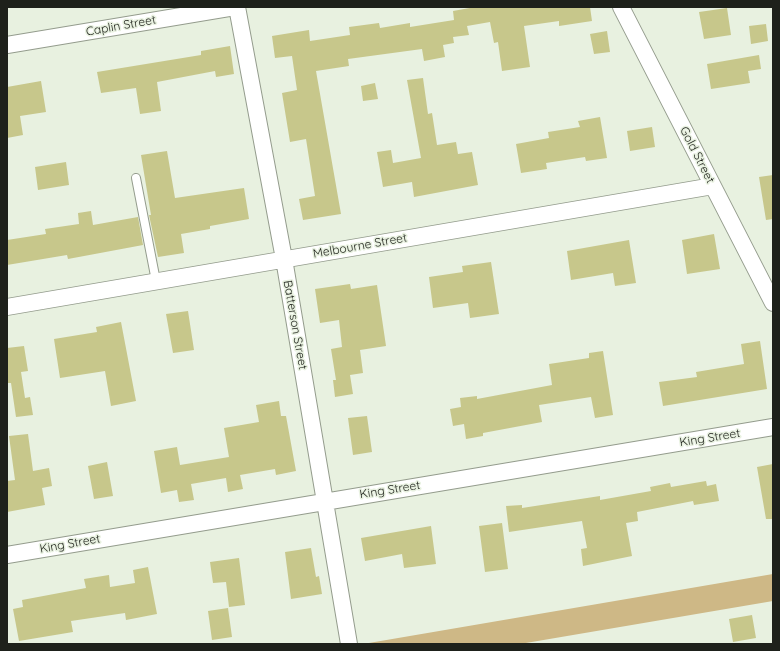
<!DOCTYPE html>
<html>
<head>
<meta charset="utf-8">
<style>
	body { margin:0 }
	#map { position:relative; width:780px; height:651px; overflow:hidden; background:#e8f1e0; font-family:Quicksand,sans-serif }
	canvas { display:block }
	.frame { position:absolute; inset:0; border:8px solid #1e211b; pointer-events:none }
</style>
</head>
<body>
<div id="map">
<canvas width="780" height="651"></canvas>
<div class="frame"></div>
</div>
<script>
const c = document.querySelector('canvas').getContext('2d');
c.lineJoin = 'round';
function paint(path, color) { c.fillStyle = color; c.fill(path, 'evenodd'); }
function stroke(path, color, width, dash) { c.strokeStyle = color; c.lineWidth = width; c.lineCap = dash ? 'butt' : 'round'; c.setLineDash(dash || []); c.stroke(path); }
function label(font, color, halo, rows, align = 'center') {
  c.font = font + ' Quicksand,sans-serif'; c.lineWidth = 3; c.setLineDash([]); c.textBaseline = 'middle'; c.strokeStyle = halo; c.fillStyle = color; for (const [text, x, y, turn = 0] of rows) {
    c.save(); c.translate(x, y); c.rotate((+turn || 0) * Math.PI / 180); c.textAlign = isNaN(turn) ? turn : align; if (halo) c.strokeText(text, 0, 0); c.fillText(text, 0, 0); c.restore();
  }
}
paint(new Path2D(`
	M 773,574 L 773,601 L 520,644 L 363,644 Z`), '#ceb886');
paint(new Path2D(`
	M 475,7 L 590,7 L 592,21 L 559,26 L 559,21 L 524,26 L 530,67 L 502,71 L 498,42 L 494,43 L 490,22 L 467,26 L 469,35 L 453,37 L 454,43 L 443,45 L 445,57 L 424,61 L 422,49 L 348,59 L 349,66 L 316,71 L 341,214 L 303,220 L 299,199 L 315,196 L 306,139 L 290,142 L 282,93 L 297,90 L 292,56 L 275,58 L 272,36 L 309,30 L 310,41 L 350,35 L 349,27 L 379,23 L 380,28 L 410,23 L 410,27 L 454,20 L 453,11 Z
	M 727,8 L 731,35 L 704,39 L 699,12 Z
	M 766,24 L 768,41 L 751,44 L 749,26 Z
	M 607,31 L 610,52 L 594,54 L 590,34 Z
	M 230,46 L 234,74 L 216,77 L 215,71 L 157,82 L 161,111 L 140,114 L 136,88 L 101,93 L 97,72 L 201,55 L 201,51 Z
	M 759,55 L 761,69 L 748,71 L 750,83 L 711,89 L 707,64 Z
	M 423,78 L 428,114 L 432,113 L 437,145 L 456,142 L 458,154 L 472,152 L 478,185 L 414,197 L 412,182 L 383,187 L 377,152 L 391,150 L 393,163 L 421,158 L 407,80 Z
	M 41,81 L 46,112 L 20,116 L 23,135 L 7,138 L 7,87 Z
	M 375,83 L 378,99 L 363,101 L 361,86 Z
	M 600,117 L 607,158 L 586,161 L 585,157 L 546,163 L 547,169 L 521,173 L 516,144 L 549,138 L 548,132 L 580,127 L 578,121 Z
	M 652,127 L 655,147 L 630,151 L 627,131 Z
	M 167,151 L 175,198 L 244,188 L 249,219 L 210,226 L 210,229 L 181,234 L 184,253 L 158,257 L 149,215 L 151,215 L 141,155 Z
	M 66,162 L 69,185 L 38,190 L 35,167 Z
	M 773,175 L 773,219 L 766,220 L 759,177 Z
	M 91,211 L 93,225 L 138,217 L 143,245 L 68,259 L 67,255 L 7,265 L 7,240 L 46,234 L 45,229 L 79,224 L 78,213 Z
	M 714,234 L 720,269 L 687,274 L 682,240 Z
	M 629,240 L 636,283 L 615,286 L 613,273 L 571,280 L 567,251 Z
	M 491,262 L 499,314 L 470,318 L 468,303 L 433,308 L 429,277 L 463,272 L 462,266 Z
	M 350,284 L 351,289 L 377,285 L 386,346 L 360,350 L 363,373 L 350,375 L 353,394 L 335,397 L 333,380 L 336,380 L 331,349 L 342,347 L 339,320 L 320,323 L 315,289 Z
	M 188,311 L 194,350 L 173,353 L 166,314 Z
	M 121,322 L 136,401 L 111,406 L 105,371 L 60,378 L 54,339 L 97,332 L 96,327 Z
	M 760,341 L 767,389 L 663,406 L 659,382 L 697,377 L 696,372 L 744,364 L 741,344 Z
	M 24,346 L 28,371 L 21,372 L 25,398 L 30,397 L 33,415 L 16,417 L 11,383 L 7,383 L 7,348 Z
	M 603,351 L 613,415 L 595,418 L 591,397 L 539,405 L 542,422 L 483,433 L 483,436 L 466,439 L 464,424 L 453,426 L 450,409 L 461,407 L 460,398 L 477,396 L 477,399 L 552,385 L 549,364 L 589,358 L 589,353 Z
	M 279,401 L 281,416 L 286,416 L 296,471 L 276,475 L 275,469 L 240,475 L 243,489 L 228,492 L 226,478 L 191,484 L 194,500 L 179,502 L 177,490 L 161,493 L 154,451 L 177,447 L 180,465 L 229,457 L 224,428 L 259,422 L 256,405 Z
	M 367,416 L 372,452 L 353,455 L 348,418 Z
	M 28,434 L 33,471 L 49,468 L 52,486 L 42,488 L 45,505 L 7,512 L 7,481 L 15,480 L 9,436 Z
	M 107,462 L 113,496 L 94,499 L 88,466 Z
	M 773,464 L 773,519 L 766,519 L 757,467 Z
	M 706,481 L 707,486 L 716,484 L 719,501 L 694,505 L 693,501 L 637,512 L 638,521 L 626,523 L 632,556 L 583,566 L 581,549 L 587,548 L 582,521 L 509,532 L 506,506 L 522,505 L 522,508 L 600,496 L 600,500 L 651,491 L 650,487 L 670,483 L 671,487 Z
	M 502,523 L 508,569 L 485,572 L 479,526 Z
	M 431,526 L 436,564 L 404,568 L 402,554 L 365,561 L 361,538 Z
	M 311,548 L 316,577 L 319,576 L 322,594 L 291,599 L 285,552 Z
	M 239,558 L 245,605 L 229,607 L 226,582 L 213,583 L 210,562 Z
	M 148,567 L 157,614 L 126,620 L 125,613 L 71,621 L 73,632 L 19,641 L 13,609 L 23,607 L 22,600 L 86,588 L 84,579 L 109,575 L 110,587 L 135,583 L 133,570 Z
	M 228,608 L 232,637 L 212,640 L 208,611 Z
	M 752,615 L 756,638 L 733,642 L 729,619 Z`), '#c7c78b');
const service = new Path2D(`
	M 136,178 L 156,281`);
const minor = new Path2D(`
	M 237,7 L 284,259 L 349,644
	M 621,7 L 773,303
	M 7,45 L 235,7
	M 7,307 L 713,186
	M 7,555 L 773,427`);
stroke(service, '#949c8d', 10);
stroke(minor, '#949c8d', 18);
stroke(service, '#fff', 8);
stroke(minor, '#fff', 16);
label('12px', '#1e211b', '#e8f1e0', [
	["Caplin Street",121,26,-10],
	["Gold Street",697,155,63],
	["Melbourne Street",360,246,-10],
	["Batterson Street",295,325,80],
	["King Street",710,438,-9],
	["King Street",390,490,-9],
	["King Street",70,544,-10]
]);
</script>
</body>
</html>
